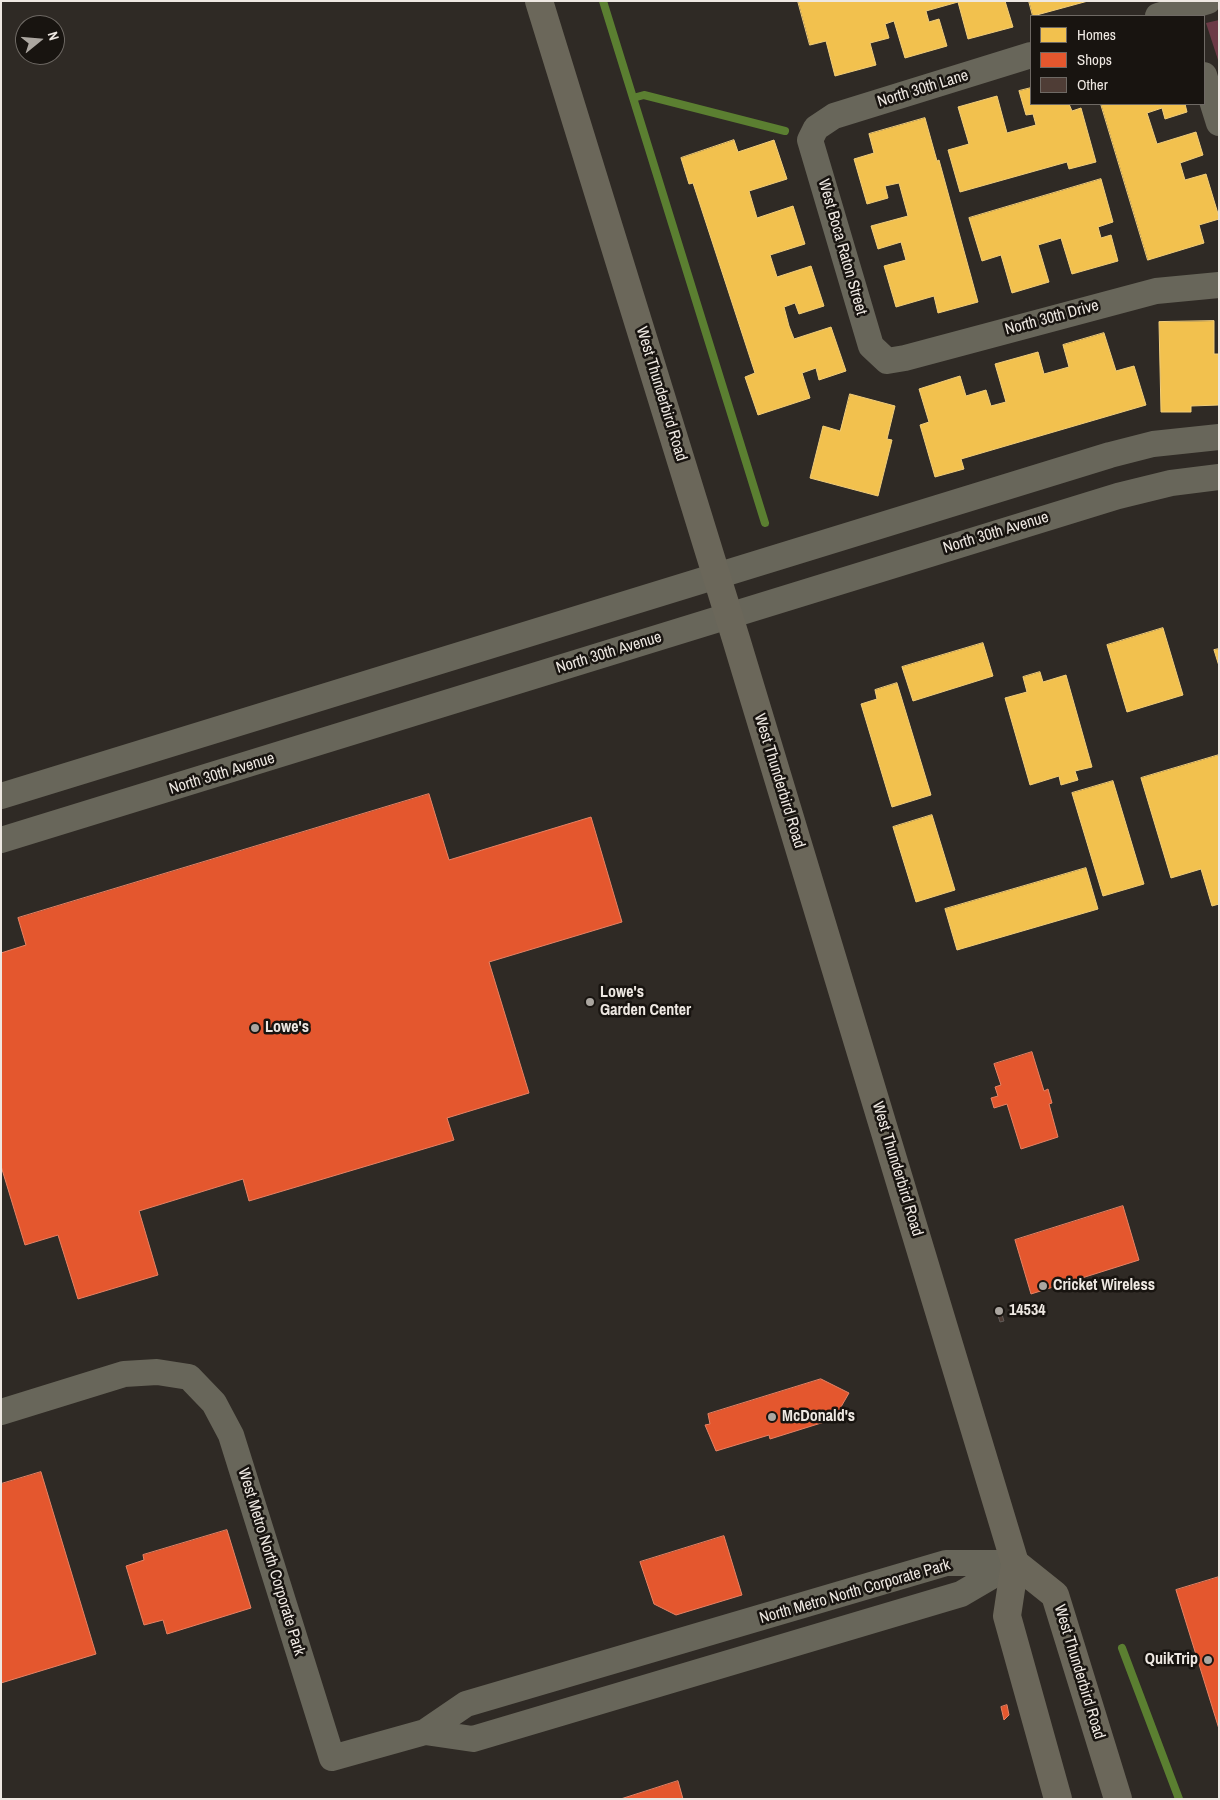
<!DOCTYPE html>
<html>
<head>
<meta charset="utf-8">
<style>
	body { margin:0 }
	#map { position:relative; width:1220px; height:1800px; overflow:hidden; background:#2f2a25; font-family:"Archivo Narrow",sans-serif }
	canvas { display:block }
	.frame { position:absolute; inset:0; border:2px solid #eee8e2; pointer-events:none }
	.legend { position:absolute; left:1030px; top:15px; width:175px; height:90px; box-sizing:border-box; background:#181410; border:1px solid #6e6964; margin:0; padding:6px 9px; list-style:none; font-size:15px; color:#eee8e2 }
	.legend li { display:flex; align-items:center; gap:10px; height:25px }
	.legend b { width:25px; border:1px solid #6e6964 }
	.north { position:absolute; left:15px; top:15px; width:50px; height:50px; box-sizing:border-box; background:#181410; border:1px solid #6e6964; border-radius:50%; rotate:73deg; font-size:14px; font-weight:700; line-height:20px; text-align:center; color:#eee8e2 }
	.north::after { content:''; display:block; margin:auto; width:18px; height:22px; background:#aba6a0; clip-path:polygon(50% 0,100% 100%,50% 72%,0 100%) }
</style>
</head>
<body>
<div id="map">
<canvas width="1220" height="1800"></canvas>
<div class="frame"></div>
<ul class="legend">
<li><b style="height:14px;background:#f2c14e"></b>Homes</li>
<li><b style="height:14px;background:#e4572e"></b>Shops</li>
<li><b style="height:14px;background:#4f3d36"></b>Other</li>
</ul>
<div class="north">N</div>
</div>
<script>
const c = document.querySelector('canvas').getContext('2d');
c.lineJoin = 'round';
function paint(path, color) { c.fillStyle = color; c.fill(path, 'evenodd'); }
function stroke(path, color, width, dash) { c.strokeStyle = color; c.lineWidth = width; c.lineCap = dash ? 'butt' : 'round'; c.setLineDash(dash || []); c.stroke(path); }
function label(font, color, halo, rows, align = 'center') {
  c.font = font + ' "Archivo Narrow",sans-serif'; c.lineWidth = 5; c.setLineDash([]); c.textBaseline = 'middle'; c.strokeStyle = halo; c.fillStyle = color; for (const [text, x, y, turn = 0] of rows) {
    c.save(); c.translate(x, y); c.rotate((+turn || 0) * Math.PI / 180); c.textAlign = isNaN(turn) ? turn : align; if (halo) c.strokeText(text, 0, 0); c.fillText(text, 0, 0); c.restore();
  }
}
paint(new Path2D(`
	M 1219,20 L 1219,63 L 1206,23 Z`), '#6c3a46');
const homes = new Path2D(`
	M 798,1 L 1005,1 L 1013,27 L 968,39 L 958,2 L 926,11 L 929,22 L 939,19 L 947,46 L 905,58 L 894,21 L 885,24 L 889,38 L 870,43 L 876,65 L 835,76 L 826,41 L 810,45 Z
	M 1029,1 L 1088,1 L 1033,16 Z
	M 1031,88 L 1031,104 L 1069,104 L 1072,111 L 1081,108 L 1096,162 L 1069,169 L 1067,162 L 960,192 L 948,150 L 969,144 L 958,107 L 997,96 L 1007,133 L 1036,125 L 1033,114 L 1026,115 L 1019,91 Z
	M 1101,104 L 1185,104 L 1187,112 L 1165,119 L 1162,108 L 1147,113 L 1157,144 L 1196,132 L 1203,155 L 1180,163 L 1185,180 L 1206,174 L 1219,217 L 1219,219 L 1199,225 L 1204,243 L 1148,260 Z
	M 925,118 L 937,161 L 939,160 L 978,302 L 938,313 L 934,296 L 896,307 L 884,266 L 906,260 L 901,242 L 878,249 L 871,226 L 908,216 L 899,183 L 885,186 L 888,198 L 867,204 L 854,159 L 874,153 L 869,134 Z
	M 734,140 L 738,152 L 774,140 L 787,179 L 749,191 L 757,218 L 793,206 L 805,244 L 770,255 L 777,277 L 811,266 L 824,306 L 799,314 L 795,303 L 784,307 L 789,326 L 794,339 L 831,327 L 846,371 L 819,380 L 816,368 L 802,373 L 810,398 L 758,415 L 745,377 L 755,373 L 693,183 L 689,184 L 681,158 Z
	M 1101,179 L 1113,222 L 1098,227 L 1101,238 L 1111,235 L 1118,261 L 1072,274 L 1061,238 L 1038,245 L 1049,282 L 1012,293 L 1001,255 L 982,261 L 969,218 Z
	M 1214,321 L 1214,354 L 1219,354 L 1219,405 L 1191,406 L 1191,412 L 1161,412 L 1159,322 Z
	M 1104,333 L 1116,371 L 1134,366 L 1146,405 L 961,459 L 964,469 L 935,477 L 920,425 L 929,422 L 919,389 L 960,376 L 966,396 L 986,390 L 991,406 L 1006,402 L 995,364 L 1038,352 L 1044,374 L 1069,367 L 1063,345 Z
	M 850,394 L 895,406 L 887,439 L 892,440 L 878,496 L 810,478 L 823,426 L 840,431 Z
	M 1163,628 L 1183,695 L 1127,712 L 1107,645 Z
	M 983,643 L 993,676 L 913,701 L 902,667 Z
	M 1219,649 L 1219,666 L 1214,650 Z
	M 1040,672 L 1043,682 L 1066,675 L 1092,767 L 1075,771 L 1078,780 L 1061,785 L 1059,776 L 1030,785 L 1005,698 L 1027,692 L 1023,677 Z
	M 897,683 L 931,795 L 892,807 L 861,704 L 877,699 L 875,690 Z
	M 1219,755 L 1219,904 L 1212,906 L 1201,869 L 1171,878 L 1141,778 Z
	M 1113,781 L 1144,884 L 1103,896 L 1072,793 Z
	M 932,815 L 955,890 L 916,902 L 893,827 Z
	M 1086,868 L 1098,909 L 957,950 L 945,909 Z`);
paint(homes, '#f2c14e');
stroke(homes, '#f1cd7a', 1);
const shops = new Path2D(`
	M 429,794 L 449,860 L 591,817 L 622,922 L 489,962 L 529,1093 L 447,1118 L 454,1140 L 249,1201 L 243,1179 L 139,1211 L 158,1275 L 78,1299 L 58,1235 L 25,1245 L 1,1166 L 1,953 L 26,945 L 18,918 Z
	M 1032,1052 L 1044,1091 L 1048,1089 L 1052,1103 L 1049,1104 L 1058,1137 L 1021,1149 L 1007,1104 L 994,1108 L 991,1098 L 998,1096 L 995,1087 L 1001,1085 L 994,1064 Z
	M 1123,1206 L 1139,1260 L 1031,1294 L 1015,1240 Z
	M 821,1379 L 849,1393 L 834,1419 L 770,1439 L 769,1435 L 716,1451 L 705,1425 L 710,1424 L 708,1414 Z
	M 41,1472 L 96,1654 L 1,1683 L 1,1484 Z
	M 227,1530 L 251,1608 L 167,1634 L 163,1620 L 144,1625 L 126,1566 L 144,1560 L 143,1555 Z
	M 724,1536 L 742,1595 L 676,1615 L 654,1604 L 640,1562 Z
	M 1219,1577 L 1219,1729 L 1176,1590 Z
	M 1007,1705 L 1009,1715 L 1004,1720 L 1001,1707 Z
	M 678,1781 L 683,1799 L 621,1799 Z`);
paint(shops, '#e4572e');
stroke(shops, '#e78264', 1);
stroke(new Path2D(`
	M 603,1 L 765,523
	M 633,98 L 644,95 L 785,131
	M 1122,1648 L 1179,1799`), '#5b7f31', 8);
const building = new Path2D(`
	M 1000,1308 L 1004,1321 L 1000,1322 L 996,1309 Z`);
paint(building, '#4f3d36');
stroke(building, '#625c59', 1);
stroke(new Path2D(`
	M 1158,16 L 1208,1
	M 1031,55 L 834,116 L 816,128 L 810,140 L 871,346 L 887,361 L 905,358 L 1156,291 L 1219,285
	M 1204,75 L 1219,123
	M 1,796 L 1110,455 L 1153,444 L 1219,437
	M 1,840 L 1118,496 L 1171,483 L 1219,477
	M 1,1412 L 124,1374 L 157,1372 L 189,1377 L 214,1403 L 231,1435 L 332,1758 L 425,1732 L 466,1704 L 946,1563 L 1015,1563
	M 425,1732 L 473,1739 L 961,1594 L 1014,1563`), '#68665a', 26);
stroke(new Path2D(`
	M 539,1 L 736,639 L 1015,1563 L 1007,1616 L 1058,1799
	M 1015,1563 L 1055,1595 L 1118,1799`), '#6b675a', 28);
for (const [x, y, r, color] of [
	[590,1002,5,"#aba6a0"],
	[255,1028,5,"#aba6a0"],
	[1043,1286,5,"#aba6a0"],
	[999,1311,5,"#aba6a0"],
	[772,1417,5,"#aba6a0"],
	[1208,1660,5,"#aba6a0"]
]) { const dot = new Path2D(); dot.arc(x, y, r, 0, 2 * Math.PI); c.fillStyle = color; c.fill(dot); stroke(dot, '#181410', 2); }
label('16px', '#eee8e2', '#181410', [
	["North 30th Lane",923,89,-17],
	["West Boca Raton Street",842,247,74],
	["North 30th Drive",1052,318,-15],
	["West Thunderbird Road",661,394,73],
	["North 30th Avenue",996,533,-17],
	["North 30th Avenue",609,653,-17],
	["North 30th Avenue",222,774,-17],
	["West Thunderbird Road",779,781,73],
	["West Thunderbird Road",897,1169,73],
	["West Metro North Corporate Park",271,1562,73],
	["North Metro North Corporate Park",855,1592,-16],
	["West Thunderbird Road",1079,1672,73]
]);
label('bold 16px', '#eee8e2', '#181410', [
	["Lowe's",600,993],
	["Garden Center",600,1011],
	["Lowe's",265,1028],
	["Cricket Wireless",1053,1286],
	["14534",1009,1311],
	["McDonald's",782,1417],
	["QuikTrip",1198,1660,"right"]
], 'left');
</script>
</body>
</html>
